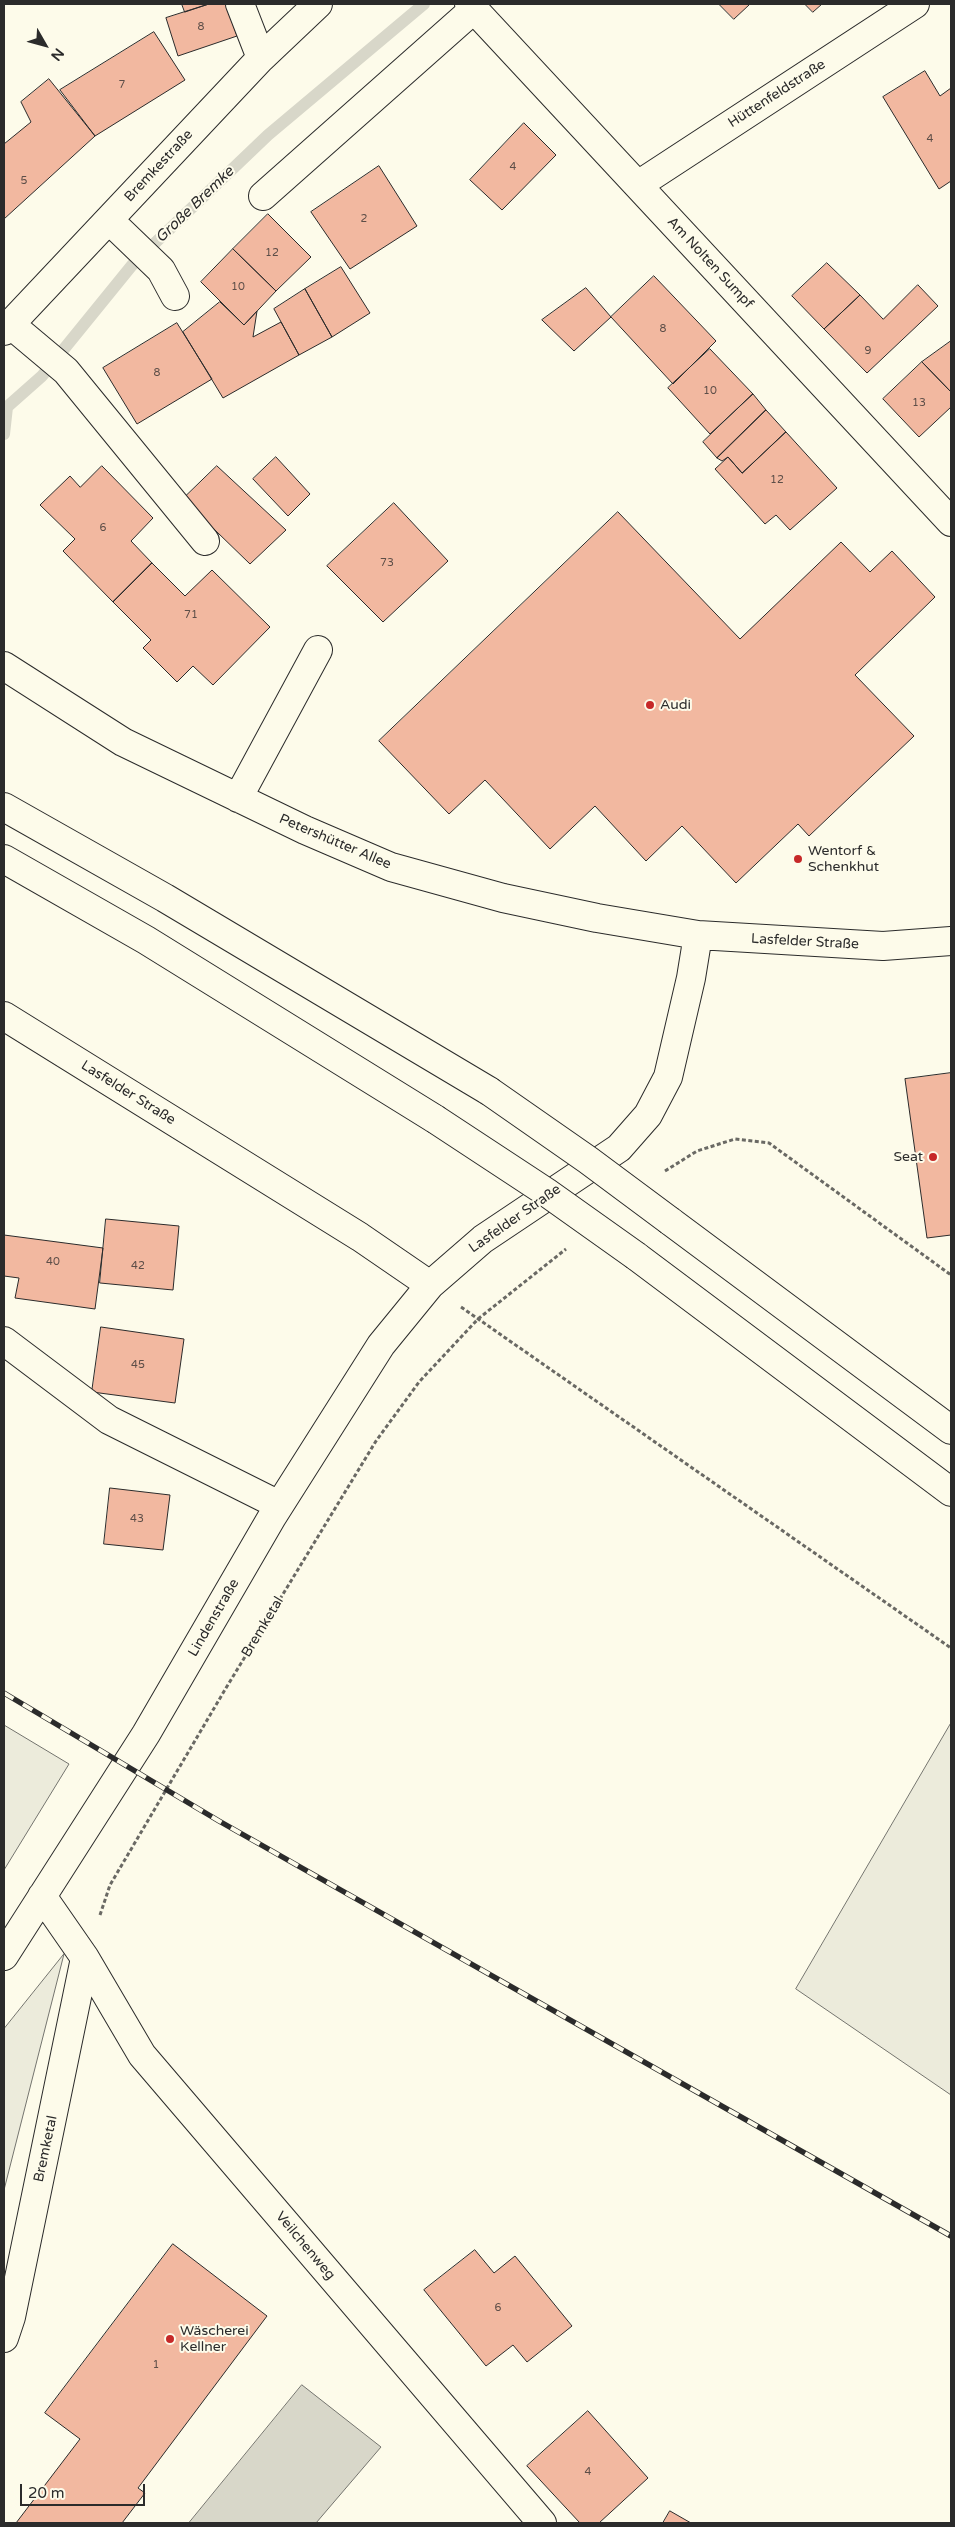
<!DOCTYPE html>
<html>
<head>
<meta charset="utf-8">
<style>
	body { margin:0 }
	#map { position:relative; width:955px; height:2527px; overflow:hidden; background:#fdfbea; font-family:"Varela Round",sans-serif }
	canvas { display:block }
	.frame { position:absolute; inset:0; border:5px solid #2b2b2b; pointer-events:none }
	.north { position:absolute; left:20px; top:20px; width:50px; height:50px; -webkit-text-stroke:4px #fdfbea; paint-order:stroke; rotate:128deg; font-size:14px; font-weight:700; line-height:20px; text-align:center; color:#2b2b2b }
	.north::after { content:''; display:block; margin:auto; width:18px; height:22px; background:#2b2b2b; clip-path:polygon(50% 0,100% 100%,50% 72%,0 100%) }
	.scale { position:absolute; left:20px; top:2484px; width:125px; height:22px; box-sizing:border-box; border:2px solid #2b2b2b; border-top:0; padding-left:6px; font-size:15px; line-height:18px; white-space:nowrap; color:#2b2b2b; -webkit-text-stroke:4px #fdfbea; paint-order:stroke }
</style>
</head>
<body>
<div id="map">
<canvas width="955" height="2527"></canvas>
<div class="frame"></div>
<div class="north">N</div>
<div class="scale">20 m</div>
</div>
<script>
const c = document.querySelector('canvas').getContext('2d');
c.lineJoin = 'round';
function paint(path, color) { c.fillStyle = color; c.fill(path, 'evenodd'); }
function stroke(path, color, width, dash) { c.strokeStyle = color; c.lineWidth = width; c.lineCap = dash ? 'butt' : 'round'; c.setLineDash(dash || []); c.stroke(path); }
function label(font, color, halo, rows, align = 'center') {
  c.font = font + ' "Varela Round",sans-serif'; c.lineWidth = 4; c.setLineDash([]); c.textBaseline = 'middle'; c.strokeStyle = halo; c.fillStyle = color; for (const [text, x, y, turn = 0] of rows) {
    c.save(); c.translate(x, y); c.rotate((+turn || 0) * Math.PI / 180); c.textAlign = isNaN(turn) ? turn : align; if (halo) c.strokeText(text, 0, 0); c.fillText(text, 0, 0); c.restore();
  }
}
const green = new Path2D(`
	M 951,1723 L 951,2095 L 796,1989 Z
	M 4,1725 L 69,1764 L 4,1870 Z
	M 64,1954 L 4,2190 L 4,2029 Z`);
paint(green, '#ecebdb');
stroke(green, '#74746e', 1);
const water = new Path2D(`
	M 302,2385 L 381,2447 L 316,2523 L 189,2523 Z`);
paint(water, '#d8d7c9');
stroke(water, '#74746e', 1);
stroke(new Path2D(`
	M 4,434 L 7,407 L 42,376 L 133,264 L 268,135 L 424,4`), '#d8d7c9', 12);
const building = new Path2D(`
	M 182,4 L 209,4 L 185,12 Z
	M 209,4 L 226,4 L 237,36 L 178,56 L 166,18 Z
	M 719,4 L 748,4 L 749,5 L 734,19 Z
	M 805,4 L 822,4 L 813,12 Z
	M 154,32 L 185,80 L 95,136 L 60,90 Z
	M 925,71 L 940,96 L 951,88 L 951,181 L 939,189 L 883,97 Z
	M 49,79 L 95,136 L 4,219 L 4,144 L 31,122 L 21,102 Z
	M 524,123 L 556,155 L 502,210 L 470,180 Z
	M 379,166 L 417,226 L 350,269 L 311,212 Z
	M 268,214 L 311,257 L 276,291 L 233,249 Z
	M 233,249 L 276,291 L 244,325 L 201,282 Z
	M 827,263 L 860,295 L 824,329 L 792,296 Z
	M 341,267 L 370,313 L 332,337 L 305,289 Z
	M 654,276 L 716,341 L 673,384 L 611,317 Z
	M 918,285 L 938,306 L 867,373 L 824,329 L 860,295 L 883,319 Z
	M 586,288 L 611,317 L 574,351 L 542,320 Z
	M 305,289 L 332,337 L 299,355 L 274,309 Z
	M 220,302 L 244,325 L 257,311 L 253,337 L 281,322 L 299,355 L 223,398 L 183,332 Z
	M 177,323 L 212,379 L 137,424 L 103,368 Z
	M 951,341 L 951,392 L 922,362 Z
	M 710,349 L 753,394 L 710,434 L 668,388 Z
	M 922,362 L 951,392 L 951,407 L 919,437 L 883,399 Z
	M 753,394 L 766,410 L 717,458 L 703,442 Z
	M 766,410 L 786,432 L 742,473 L 728,457 L 722,461 L 717,458 Z
	M 786,432 L 837,488 L 790,530 L 776,515 L 765,524 L 715,469 L 728,457 L 742,473 Z
	M 276,457 L 310,494 L 288,516 L 253,479 Z
	M 102,466 L 153,518 L 131,541 L 152,563 L 113,602 L 63,551 L 75,539 L 40,505 L 70,476 L 80,487 Z
	M 217,466 L 286,530 L 250,564 L 183,499 Z
	M 394,503 L 448,561 L 383,622 L 327,566 Z
	M 618,512 L 740,639 L 841,542 L 870,572 L 892,551 L 935,597 L 855,675 L 914,736 L 809,836 L 798,824 L 736,883 L 682,826 L 646,861 L 595,806 L 550,849 L 485,780 L 449,814 L 379,741 Z
	M 152,563 L 185,596 L 212,570 L 270,627 L 213,685 L 193,666 L 177,682 L 143,648 L 151,640 L 113,602 Z
	M 951,1073 L 951,1235 L 927,1238 L 905,1079 Z
	M 106,1219 L 179,1226 L 173,1290 L 100,1283 Z
	M 4,1235 L 103,1248 L 95,1309 L 15,1298 L 19,1278 L 4,1276 Z
	M 101,1327 L 184,1339 L 175,1403 L 92,1392 Z
	M 110,1488 L 170,1495 L 163,1550 L 104,1544 Z
	M 173,2244 L 267,2316 L 138,2488 L 145,2493 L 122,2523 L 16,2523 L 80,2439 L 45,2413 Z
	M 475,2250 L 494,2273 L 515,2256 L 572,2326 L 527,2362 L 513,2345 L 486,2366 L 424,2290 Z
	M 588,2411 L 648,2478 L 599,2523 L 580,2523 L 527,2466 Z
	M 670,2511 L 691,2523 L 663,2523 Z`);
paint(building, '#f2b8a0');
stroke(building, '#2b2b2b', 1);
const minor = new Path2D(`
	M 240,4 L 261,58
	M 469,4 L 951,522
	M 638,185 L 915,4
	M 263,196 L 474,9
	M 109,220 L 161,270 L 175,296
	M 10,324 L 66,371 L 205,541
	M 4,331 L 261,58 L 318,4
	M 4,666 L 123,742 L 305,830 L 391,867 L 503,898 L 597,918 L 698,935 L 883,946 L 951,941
	M 238,798 L 318,650
	M 4,1016 L 360,1237 L 430,1285
	M 4,1341 L 109,1420 L 279,1505
	M 4,1956 L 146,1734 L 272,1517 L 381,1345 L 430,1285 L 483,1239 L 619,1148 L 648,1115 L 668,1077 L 691,978 L 698,935
	M 85,1958 L 142,2055 L 542,2523
	M 4,2338 L 11,2317 L 85,1958 L 42,1896`);
const highway = new Path2D(`
	M 4,807 L 165,898 L 489,1091
	M 4,859 L 146,940 L 435,1119
	M 670,1221 L 951,1430
	M 636,1256 L 951,1492`);
stroke(minor, '#2b2b2b', 30);
stroke(highway, '#2b2b2b', 30);
stroke(new Path2D(`
	M 665,1171 L 697,1151 L 735,1139 L 769,1143 L 951,1275
	M 461,1307 L 951,1648
	M 100,1915 L 110,1885 L 226,1688 L 376,1441 L 419,1382 L 478,1319 L 566,1249`), '#6a6964', 3, [4, 2.5]);
stroke(minor, '#fdfbea', 28);
stroke(highway, '#fdfbea', 28);
const rail = new Path2D(`
	M 4,1693 L 219,1821 L 951,2236`);
stroke(rail, '#2b2b2b', 5.5);
stroke(rail, '#fdfbea', 4, [11]);
const highwayBridge = new Path2D(`
	M 489,1091 L 588,1160 L 670,1221
	M 435,1119 L 546,1192 L 636,1256`);
stroke(highwayBridge, '#2b2b2b', 30, []);
stroke(highwayBridge, '#fdfbea', 28);
for (const [x, y, r, color] of [
	[650,705,5,"#c62828"],
	[798,859,5,"#c62828"],
	[933,1157,5,"#c62828"],
	[170,2339,5,"#c62828"]
]) { const dot = new Path2D(); dot.arc(x, y, r, 0, 2 * Math.PI); c.fillStyle = color; c.fill(dot); stroke(dot, '#fdfbea', 2); }
label('11px', '#5d4e48', null, [
	["8",201,27],
	["7",122,85],
	["4",930,139],
	["4",513,167],
	["5",24,181],
	["2",364,219],
	["12",272,253],
	["10",238,287],
	["8",663,329],
	["9",868,351],
	["8",157,373],
	["10",710,391],
	["13",919,403],
	["12",777,480],
	["6",103,528],
	["73",387,563],
	["71",191,615],
	["40",53,1262],
	["42",138,1266],
	["45",138,1365],
	["43",137,1519],
	["6",498,2308],
	["1",156,2365],
	["4",588,2472]
]);
label('14px', '#2b2b2b', '#fdfbea', [
	["Hüttenfeldstraße",777,94,-33],
	["Bremkestraße",159,166,-47],
	["Am Nolten Sumpf",710,263,47],
	["Petershütter Allee",335,842,23],
	["Lasfelder Straße",805,942,3],
	["Lasfelder Straße",128,1093,32],
	["Lasfelder Straße",515,1219,-35],
	["Lindenstraße",214,1618,-60],
	["Bremketal",263,1627,-59],
	["Bremketal",46,2149,-78],
	["Veilchenweg",305,2246,50]
]);
label('14px', '#2b2b2b', '#fdfbea', [
	["Audi",660,705],
	["Wentorf &",808,851],
	["Schenkhut",808,867],
	["Seat",923,1157,"right"],
	["Wäscherei",180,2331],
	["Kellner",180,2347]
], 'left');
label('italic 15px', '#2b2b2b', '#fdfbea', [
	["Große Bremke",195,205,-44]
]);
</script>
</body>
</html>
